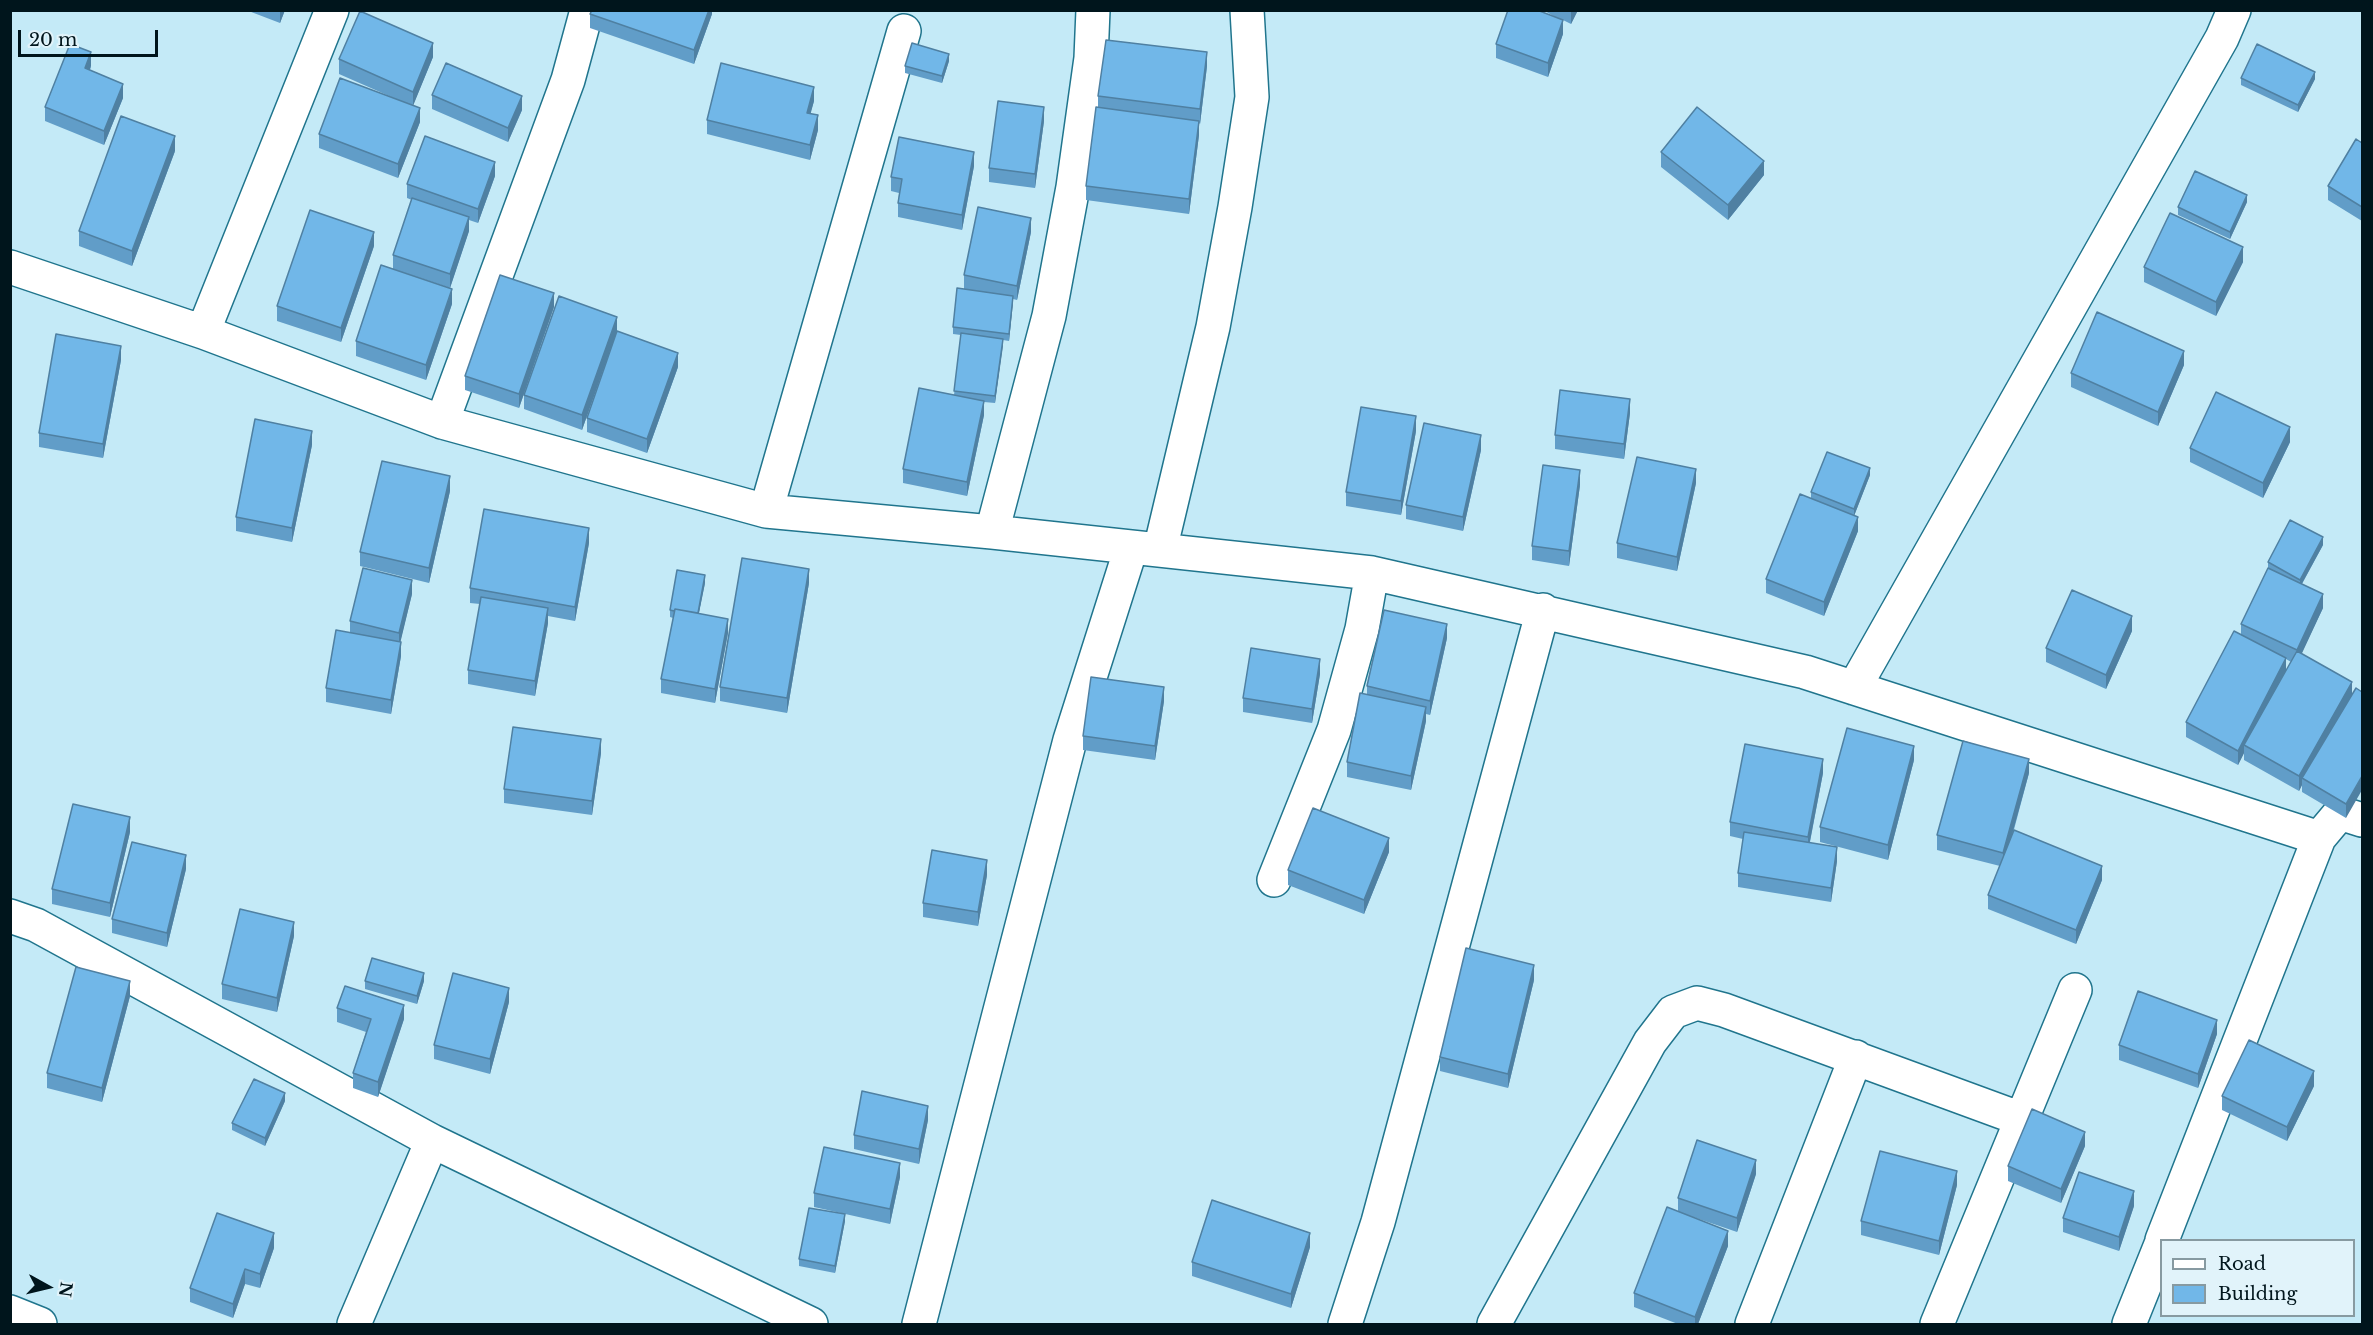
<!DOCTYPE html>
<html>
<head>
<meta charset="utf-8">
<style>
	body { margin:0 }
	#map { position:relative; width:2373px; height:1335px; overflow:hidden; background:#c4eaf7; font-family:"Libre Baskerville",serif }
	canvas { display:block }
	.frame { position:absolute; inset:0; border:12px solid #00151c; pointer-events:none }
	.legend { position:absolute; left:2160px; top:1239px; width:195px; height:78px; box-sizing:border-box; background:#e1f3fa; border:2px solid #879aa1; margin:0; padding:8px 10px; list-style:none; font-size:18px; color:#00151c }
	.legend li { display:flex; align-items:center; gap:12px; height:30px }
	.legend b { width:30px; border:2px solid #879aa1 }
	.north { position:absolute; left:18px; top:1257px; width:60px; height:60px; -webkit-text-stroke:4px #e1f3fa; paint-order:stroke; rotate:98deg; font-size:16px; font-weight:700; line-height:24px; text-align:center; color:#00151c }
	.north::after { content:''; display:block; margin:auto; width:21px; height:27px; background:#00151c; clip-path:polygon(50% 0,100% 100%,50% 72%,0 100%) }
	.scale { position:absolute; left:18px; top:30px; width:140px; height:27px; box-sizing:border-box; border:3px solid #00151c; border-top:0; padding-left:8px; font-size:18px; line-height:21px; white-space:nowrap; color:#00151c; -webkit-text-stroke:4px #e1f3fa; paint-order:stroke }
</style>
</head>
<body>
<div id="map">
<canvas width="2373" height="1335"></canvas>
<div class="frame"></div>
<ul class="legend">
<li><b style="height:8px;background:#fff"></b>Road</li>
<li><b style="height:16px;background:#71b7e8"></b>Building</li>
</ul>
<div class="north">N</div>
<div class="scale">20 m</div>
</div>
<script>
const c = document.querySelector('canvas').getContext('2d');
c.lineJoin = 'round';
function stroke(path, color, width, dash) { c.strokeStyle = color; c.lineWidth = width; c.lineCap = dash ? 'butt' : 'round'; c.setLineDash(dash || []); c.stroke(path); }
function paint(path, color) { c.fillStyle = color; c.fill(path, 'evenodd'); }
const minor = new Path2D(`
	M 10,267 L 203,332 L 442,422 L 766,511 L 992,532 L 1372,573 L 1805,672 L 2319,838 L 2340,813 L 2362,820
	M 203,332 L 332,10
	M 442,422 L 568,80 L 587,10
	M 766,511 L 904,31
	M 992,532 L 1049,316 L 1073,187 L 1091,58 L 1093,10
	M 1160,550 L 1213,327 L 1235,207 L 1252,97 L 1247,10
	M 1854,688 L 2222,38 L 2234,10
	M 1274,880 L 1334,730 L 1362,629 L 1372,573
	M 10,916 L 36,925 L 432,1141 L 811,1324
	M 2162,1240 L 2319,838
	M 10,1312 L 40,1324
	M 354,1324 L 432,1141
	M 919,1324 L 1070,740 L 1131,548
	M 1345,1324 L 1378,1222 L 1543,610
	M 1494,1324 L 1650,1042 L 1673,1012 L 1697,1003 L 1724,1010 L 2021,1119
	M 1752,1324 L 1856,1057
	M 1937,1324 L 2075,990
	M 2129,1324 L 2162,1242`);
stroke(minor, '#20758d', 36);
stroke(minor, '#fff', 33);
paint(new Path2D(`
	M 246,10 L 285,10 L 280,23 Z
	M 712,10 L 712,14 L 694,64 L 590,28 L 590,14 Z
	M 1543,10 L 1578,10 L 1571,24 L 1563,20 L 1563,34 L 1548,77 L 1496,58 L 1496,44 L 1557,18 Z
	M 433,57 L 413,105 L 420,122 L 398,178 L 319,148 L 319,134 L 405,103 L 339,74 L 339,59 Z
	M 949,61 L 942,83 L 905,73 L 905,66 Z
	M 91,66 L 90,70 L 123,98 L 104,145 L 45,121 L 45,107 Z
	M 1207,66 L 1200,124 L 1199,123 L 1199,135 L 1189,214 L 1086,200 L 1086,186 L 1098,108 L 1098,96 Z
	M 2241,78 L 2315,79 L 2298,112 L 2241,85 Z
	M 432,95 L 522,110 L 508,142 L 432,109 Z
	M 814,101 L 810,114 L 818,130 L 810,160 L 707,134 L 707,120 Z
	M 1044,121 L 1035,188 L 989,182 L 989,168 Z
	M 2362,143 L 2362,221 L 2328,200 L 2328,186 Z
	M 175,151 L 132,266 L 79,246 L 79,231 Z
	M 1661,152 L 1764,175 L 1728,220 L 1661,167 Z
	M 974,166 L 962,230 L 898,217 L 898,203 L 899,193 L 891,191 L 891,177 Z
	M 495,176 L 478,223 L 469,220 L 469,231 L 450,288 L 393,269 L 393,255 L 412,200 L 407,198 L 407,184 Z
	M 2247,202 L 2230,239 L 2178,215 L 2178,207 Z
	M 1031,232 L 1017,300 L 1013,299 L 1009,341 L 1003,340 L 995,403 L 984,402 L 984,415 L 967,496 L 903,483 L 903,469 L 954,395 L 961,335 L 953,334 L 953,327 L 964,289 L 964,275 Z
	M 374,246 L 341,342 L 277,321 L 277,306 Z
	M 2243,262 L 2216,316 L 2144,282 L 2144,267 Z
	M 452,304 L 426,380 L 356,356 L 356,341 Z
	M 554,307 L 519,408 L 465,390 L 465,376 Z
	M 617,331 L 582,430 L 524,409 L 524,395 Z
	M 121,360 L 103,458 L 39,447 L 39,433 Z
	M 2184,365 L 2158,426 L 2071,387 L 2071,373 Z
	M 678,367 L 647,453 L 587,432 L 587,418 Z
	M 1630,413 L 1624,459 L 1555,449 L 1555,435 Z
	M 1416,431 L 1401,515 L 1346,506 L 1346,492 Z
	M 2290,442 L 2263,498 L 2190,462 L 2190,448 Z
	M 312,445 L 292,542 L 236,531 L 236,517 Z
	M 1481,450 L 1463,531 L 1406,519 L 1406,505 Z
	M 1870,475 L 1854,516 L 1858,531 L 1824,616 L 1766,593 L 1766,579 L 1811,499 L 1811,492 Z
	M 1696,483 L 1677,571 L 1617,558 L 1617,543 Z
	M 1580,485 L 1569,566 L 1532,560 L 1532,546 Z
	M 450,491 L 429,583 L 360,566 L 360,552 Z
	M 589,543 L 575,621 L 548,616 L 548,623 L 535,696 L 468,684 L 468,670 L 480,604 L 470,603 L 470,588 Z
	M 2323,545 L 2302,584 L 2323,608 L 2301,654 L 2352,682 L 2346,818 L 2302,792 L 2302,785 L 2299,791 L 2244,760 L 2244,753 L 2238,765 L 2186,737 L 2186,722 L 2241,634 L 2241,624 L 2268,568 L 2268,562 ZM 2286,659 L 2291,662 L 2286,670 Z
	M 705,583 L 699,613 L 728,633 L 715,703 L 661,693 L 661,679 L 673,618 L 670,617 L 670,610 Z
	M 809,583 L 787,713 L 720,701 L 720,687 Z
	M 412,594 L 400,642 L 401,656 L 391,714 L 326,702 L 326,688 L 350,633 L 350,621 Z
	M 2132,631 L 2106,689 L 2046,662 L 2046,648 Z
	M 1447,638 L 1430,715 L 1426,714 L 1426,721 L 1411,790 L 1347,777 L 1347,762 L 1367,694 L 1367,686 Z
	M 1320,674 L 1312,723 L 1243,712 L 1243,698 Z
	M 1164,701 L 1155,760 L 1083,750 L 1083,736 Z
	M 601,753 L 592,815 L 504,803 L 504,789 Z
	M 1914,760 L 1888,860 L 1820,842 L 1820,827 Z
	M 1823,773 L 1810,842 L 1837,861 L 1831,902 L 1738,887 L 1738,873 L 1743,839 L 1730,836 L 1730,822 Z
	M 2029,773 L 2012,837 L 2102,880 L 2076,944 L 1988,909 L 1988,895 L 2000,866 L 1937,850 L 1937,835 Z
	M 130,832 L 110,917 L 52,904 L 52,889 Z
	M 1389,852 L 1364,914 L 1288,885 L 1288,870 Z
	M 186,869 L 167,947 L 112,933 L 112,919 Z
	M 987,875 L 978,926 L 923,917 L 923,903 Z
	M 294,936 L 277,1012 L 222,999 L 222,984 Z
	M 1534,980 L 1508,1088 L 1440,1071 L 1440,1057 Z
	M 365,981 L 424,981 L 417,1004 L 365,989 Z
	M 130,996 L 102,1102 L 47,1088 L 47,1073 Z
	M 509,1002 L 490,1074 L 434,1059 L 434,1045 Z
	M 337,1008 L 404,1019 L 378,1097 L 353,1088 L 353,1073 L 366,1032 L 337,1022 Z
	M 2217,1034 L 2198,1088 L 2119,1060 L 2119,1045 Z
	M 2314,1086 L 2287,1141 L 2222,1110 L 2222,1096 Z
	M 285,1101 L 265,1146 L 232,1130 L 232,1123 Z
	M 928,1120 L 919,1164 L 854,1149 L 854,1135 Z
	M 2085,1146 L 2061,1203 L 2008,1181 L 2008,1166 Z
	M 1756,1174 L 1737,1232 L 1693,1217 L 1728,1246 L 1698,1324 L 1678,1324 L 1634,1307 L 1634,1293 L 1678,1212 L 1678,1198 Z
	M 900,1177 L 890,1224 L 814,1207 L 814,1193 Z
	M 1957,1185 L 1939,1255 L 1861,1235 L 1861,1221 Z
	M 2134,1206 L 2119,1251 L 2063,1232 L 2063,1218 Z
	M 845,1221 L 835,1273 L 799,1266 L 799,1259 Z
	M 1310,1247 L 1291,1308 L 1192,1276 L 1192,1262 Z
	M 274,1248 L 260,1288 L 245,1284 L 233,1318 L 190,1302 L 190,1288 Z`), '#619dc8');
paint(new Path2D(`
	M 280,10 L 285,10 L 280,23 Z
	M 709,10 L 712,10 L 712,14 L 694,64 L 694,50 Z
	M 1571,10 L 1578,10 L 1571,24 Z
	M 1563,20 L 1563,34 L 1548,77 L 1548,63 Z
	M 433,43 L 433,57 L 413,106 L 413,92 Z
	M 91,52 L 91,66 L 85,82 L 85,68 Z
	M 1207,52 L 1207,66 L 1200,124 L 1200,109 Z
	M 949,54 L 949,61 L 942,83 L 942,76 Z
	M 2315,72 L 2315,79 L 2298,112 L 2298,105 Z
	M 123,84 L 123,98 L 104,145 L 104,131 Z
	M 814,87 L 814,101 L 807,127 L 807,113 Z
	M 522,96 L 522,110 L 508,142 L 508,128 Z
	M 1044,107 L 1044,121 L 1035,188 L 1035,174 Z
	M 420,108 L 420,122 L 398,178 L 398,164 Z
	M 818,115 L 818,130 L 810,160 L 810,145 Z
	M 1199,121 L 1199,135 L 1189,214 L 1189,199 Z
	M 175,136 L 175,151 L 132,266 L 132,251 Z
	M 974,152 L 974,166 L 962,230 L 962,215 Z
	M 1764,161 L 1764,175 L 1728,220 L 1728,205 Z
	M 495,162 L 495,176 L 478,223 L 478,209 Z
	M 2247,195 L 2247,202 L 2230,239 L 2230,232 Z
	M 469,217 L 469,231 L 450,288 L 450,274 Z
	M 1031,218 L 1031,232 L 1017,300 L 1017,286 Z
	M 374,232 L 374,246 L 341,342 L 341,328 Z
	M 2243,247 L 2243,262 L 2216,316 L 2216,302 Z
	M 452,289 L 452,304 L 426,380 L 426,365 Z
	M 554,293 L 554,307 L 519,408 L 519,394 Z
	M 1013,296 L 1013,303 L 1009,341 L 1009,334 Z
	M 617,317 L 617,331 L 582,430 L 582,415 Z
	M 1003,339 L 1003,346 L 995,403 L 995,396 Z
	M 121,346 L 121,360 L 103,458 L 103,444 Z
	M 2184,351 L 2184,365 L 2158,426 L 2158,412 Z
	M 678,353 L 678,367 L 647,453 L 647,439 Z
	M 1630,399 L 1630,413 L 1624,459 L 1624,444 Z
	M 984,401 L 984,415 L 967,496 L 967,482 Z
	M 1416,416 L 1416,431 L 1401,515 L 1401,501 Z
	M 2290,427 L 2290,442 L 2263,498 L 2263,483 Z
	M 312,431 L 312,445 L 292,542 L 292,528 Z
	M 1481,435 L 1481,450 L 1463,531 L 1463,517 Z
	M 1870,468 L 1870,475 L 1854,516 L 1854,509 Z
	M 1696,469 L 1696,483 L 1677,571 L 1677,557 Z
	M 1580,470 L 1580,485 L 1569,566 L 1569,551 Z
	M 450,476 L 450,491 L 429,583 L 429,568 Z
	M 1858,517 L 1858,531 L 1824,616 L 1824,602 Z
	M 589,528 L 589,543 L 575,621 L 575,607 Z
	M 2323,537 L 2323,545 L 2300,587 L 2300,580 Z
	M 809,569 L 809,583 L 787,713 L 787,698 Z
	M 705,575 L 705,583 L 697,622 L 697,615 Z
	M 412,580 L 412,594 L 399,648 L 399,633 Z
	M 2323,594 L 2323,608 L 2297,664 L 2297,650 Z
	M 548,608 L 548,623 L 535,696 L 535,681 Z
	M 2132,616 L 2132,631 L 2106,689 L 2106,675 Z
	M 728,619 L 728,633 L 715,703 L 715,689 Z
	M 1447,624 L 1447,638 L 1430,715 L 1430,701 Z
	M 401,642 L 401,656 L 391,714 L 391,700 Z
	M 2286,658 L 2286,673 L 2244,745 L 2244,753 L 2238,765 L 2238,751 Z
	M 1320,659 L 1320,674 L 1312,723 L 1312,709 Z
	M 2352,682 L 2352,697 L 2302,778 L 2302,785 L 2299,791 L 2299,776 Z
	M 1164,687 L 1164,701 L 1155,760 L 1155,746 Z
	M 1426,707 L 1426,721 L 1411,790 L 1411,776 Z
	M 601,739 L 601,753 L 592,815 L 592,801 Z
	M 1914,746 L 1914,760 L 1888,860 L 1888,845 Z
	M 1823,759 L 1823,773 L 1808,851 L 1808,837 Z
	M 2029,759 L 2029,773 L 2003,867 L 2003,853 Z
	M 2362,776 L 2362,790 L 2346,818 L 2346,804 Z
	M 130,817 L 130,832 L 110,917 L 110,903 Z
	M 1389,838 L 1389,852 L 1364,914 L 1364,900 Z
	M 1837,847 L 1837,861 L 1831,902 L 1831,888 Z
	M 186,855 L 186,869 L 167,947 L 167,933 Z
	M 987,860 L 987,875 L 978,926 L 978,912 Z
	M 2102,866 L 2102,880 L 2076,944 L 2076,930 Z
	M 294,922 L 294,936 L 277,1012 L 277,998 Z
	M 1534,965 L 1534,980 L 1508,1088 L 1508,1074 Z
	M 12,966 L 12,980 L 10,991 L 10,977 Z
	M 424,973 L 424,981 L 417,1004 L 417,996 Z
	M 130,981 L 130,996 L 102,1102 L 102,1088 Z
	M 509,988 L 509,1002 L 490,1074 L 490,1059 Z
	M 404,1005 L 404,1019 L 378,1097 L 378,1082 Z
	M 2217,1020 L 2217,1034 L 2198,1088 L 2198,1074 Z
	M 2314,1071 L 2314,1086 L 2287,1141 L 2287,1127 Z
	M 285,1093 L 285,1101 L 265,1146 L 265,1138 Z
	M 928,1106 L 928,1120 L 919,1164 L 919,1149 Z
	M 2085,1132 L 2085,1146 L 2061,1203 L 2061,1189 Z
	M 1756,1160 L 1756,1174 L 1737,1232 L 1737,1218 Z
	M 900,1163 L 900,1177 L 890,1224 L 890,1209 Z
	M 1957,1171 L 1957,1185 L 1939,1255 L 1939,1241 Z
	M 2134,1191 L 2134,1206 L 2119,1251 L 2119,1237 Z
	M 845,1214 L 845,1221 L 835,1273 L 835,1266 Z
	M 1728,1231 L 1728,1246 L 1698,1324 L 1695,1324 L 1695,1317 Z
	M 274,1233 L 274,1248 L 260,1288 L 260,1274 Z
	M 1310,1233 L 1310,1247 L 1291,1308 L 1291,1294 Z
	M 245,1269 L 245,1284 L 233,1318 L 233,1304 Z`), '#4f80a2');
const building = new Path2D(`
	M 592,10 L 709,10 L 694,50 L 590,14 Z
	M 1508,10 L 1537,10 L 1563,20 L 1548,63 L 1496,44 Z
	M 360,11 L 433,43 L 413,92 L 339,59 Z
	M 1106,40 L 1207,52 L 1200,109 L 1098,96 Z
	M 912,43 L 949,54 L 942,76 L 905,66 Z
	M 70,44 L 91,52 L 85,68 L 123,84 L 104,131 L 45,107 Z
	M 2257,44 L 2315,72 L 2298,105 L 2241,78 Z
	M 446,63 L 522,96 L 508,128 L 432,95 Z
	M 721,63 L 814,87 L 807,113 L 818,115 L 810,145 L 707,120 Z
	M 340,78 L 420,108 L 398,164 L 319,134 Z
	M 998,101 L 1044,107 L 1035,174 L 989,168 Z
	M 1096,107 L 1199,121 L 1189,199 L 1086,186 Z
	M 1697,107 L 1764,161 L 1728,205 L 1661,152 Z
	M 121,116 L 175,136 L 132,251 L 79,231 Z
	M 425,136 L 495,162 L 478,209 L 407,184 Z
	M 899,137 L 974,152 L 962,215 L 898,203 L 902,179 L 891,177 Z
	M 2356,139 L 2362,143 L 2362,207 L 2328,186 Z
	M 2195,171 L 2247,195 L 2230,232 L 2178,207 Z
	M 412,198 L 469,217 L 450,274 L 393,255 Z
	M 978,207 L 1031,218 L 1017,286 L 964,275 Z
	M 310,210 L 374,232 L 341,328 L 277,306 Z
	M 2170,213 L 2243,247 L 2216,302 L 2144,267 Z
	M 381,265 L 452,289 L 426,365 L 356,341 Z
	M 500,275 L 554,293 L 519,394 L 465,376 Z
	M 957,288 L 1013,296 L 1009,334 L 953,327 Z
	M 559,296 L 617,317 L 582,415 L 524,395 Z
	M 2097,312 L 2184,351 L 2158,412 L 2071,373 Z
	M 617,331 L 678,353 L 647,439 L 587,418 Z
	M 961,333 L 1003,339 L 995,396 L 954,391 Z
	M 56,334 L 121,346 L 103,444 L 39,433 Z
	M 919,388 L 984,401 L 967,482 L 903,469 Z
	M 1560,390 L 1630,399 L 1624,444 L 1555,435 Z
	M 2216,392 L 2290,427 L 2263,483 L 2190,448 Z
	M 1361,407 L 1416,416 L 1401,501 L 1346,492 Z
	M 255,419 L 312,431 L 292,528 L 236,517 Z
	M 1424,423 L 1481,435 L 1463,517 L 1406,505 Z
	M 1827,452 L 1870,468 L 1854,509 L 1811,492 Z
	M 1637,457 L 1696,469 L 1677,557 L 1617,543 Z
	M 382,461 L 450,476 L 429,568 L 360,552 Z
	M 1543,465 L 1580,470 L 1569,551 L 1532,546 Z
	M 1800,494 L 1858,517 L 1824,602 L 1766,579 Z
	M 484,509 L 589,528 L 575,607 L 470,588 Z
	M 2290,520 L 2323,537 L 2300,580 L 2268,562 Z
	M 742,558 L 809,569 L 787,698 L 720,687 Z
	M 363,568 L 412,580 L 399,633 L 350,621 Z
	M 2268,568 L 2323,594 L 2297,650 L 2241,624 Z
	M 677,570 L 705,575 L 698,613 L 675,609 L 674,611 L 670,610 Z
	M 2072,590 L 2132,616 L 2106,675 L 2046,648 Z
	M 481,597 L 548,608 L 535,681 L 468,670 Z
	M 675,609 L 728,619 L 715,689 L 661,679 Z
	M 1384,610 L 1447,624 L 1430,701 L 1367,686 Z
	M 336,630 L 401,642 L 391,700 L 326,688 Z
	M 2234,631 L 2286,658 L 2238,751 L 2186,722 Z
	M 1251,648 L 1320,659 L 1312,709 L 1243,698 Z
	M 2297,651 L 2352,682 L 2299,776 L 2244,745 Z
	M 1091,677 L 1164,687 L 1155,746 L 1083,736 Z
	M 2356,688 L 2362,692 L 2362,776 L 2346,804 L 2302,778 Z
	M 1360,693 L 1426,707 L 1411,776 L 1347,762 Z
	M 513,727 L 601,739 L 592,801 L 504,789 Z
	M 1847,728 L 1914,746 L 1888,845 L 1820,827 Z
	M 1963,741 L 2029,759 L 2003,853 L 1937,835 Z
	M 1745,744 L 1823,759 L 1808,837 L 1730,822 Z
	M 73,804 L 130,817 L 110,903 L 52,889 Z
	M 1313,808 L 1389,838 L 1364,900 L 1288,870 Z
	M 2014,830 L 2102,866 L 2076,930 L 1988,895 Z
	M 1744,832 L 1837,847 L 1831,888 L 1738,873 Z
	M 132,842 L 186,855 L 167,933 L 112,919 Z
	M 932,850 L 987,860 L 978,912 L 923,903 Z
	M 240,909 L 294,922 L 277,998 L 222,984 Z
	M 1466,948 L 1534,965 L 1508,1074 L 1440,1057 Z
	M 372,958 L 424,973 L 417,996 L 365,981 Z
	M 76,967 L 130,981 L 102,1088 L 47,1073 Z
	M 453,973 L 509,988 L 490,1059 L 434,1045 Z
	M 345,986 L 404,1005 L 378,1082 L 353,1073 L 371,1019 L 337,1008 Z
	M 2138,991 L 2217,1020 L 2198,1074 L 2119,1045 Z
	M 2249,1040 L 2314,1071 L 2287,1127 L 2222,1096 Z
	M 254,1079 L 285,1093 L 265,1138 L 232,1123 Z
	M 862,1091 L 928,1106 L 919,1149 L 854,1135 Z
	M 2032,1109 L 2085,1132 L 2061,1189 L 2008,1166 Z
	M 1697,1140 L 1756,1160 L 1737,1218 L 1678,1198 Z
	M 824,1147 L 900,1163 L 890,1209 L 814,1193 Z
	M 1880,1151 L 1957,1171 L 1939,1241 L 1861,1221 Z
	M 2079,1172 L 2134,1191 L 2119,1237 L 2063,1218 Z
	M 1212,1200 L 1310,1233 L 1291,1294 L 1192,1262 Z
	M 1667,1207 L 1728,1231 L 1695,1317 L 1634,1293 Z
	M 809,1208 L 845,1214 L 835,1266 L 799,1259 Z
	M 217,1213 L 274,1233 L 260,1274 L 245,1269 L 233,1304 L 190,1288 Z`);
paint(building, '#71b7e8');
stroke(building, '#4f80a2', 1.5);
</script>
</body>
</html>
